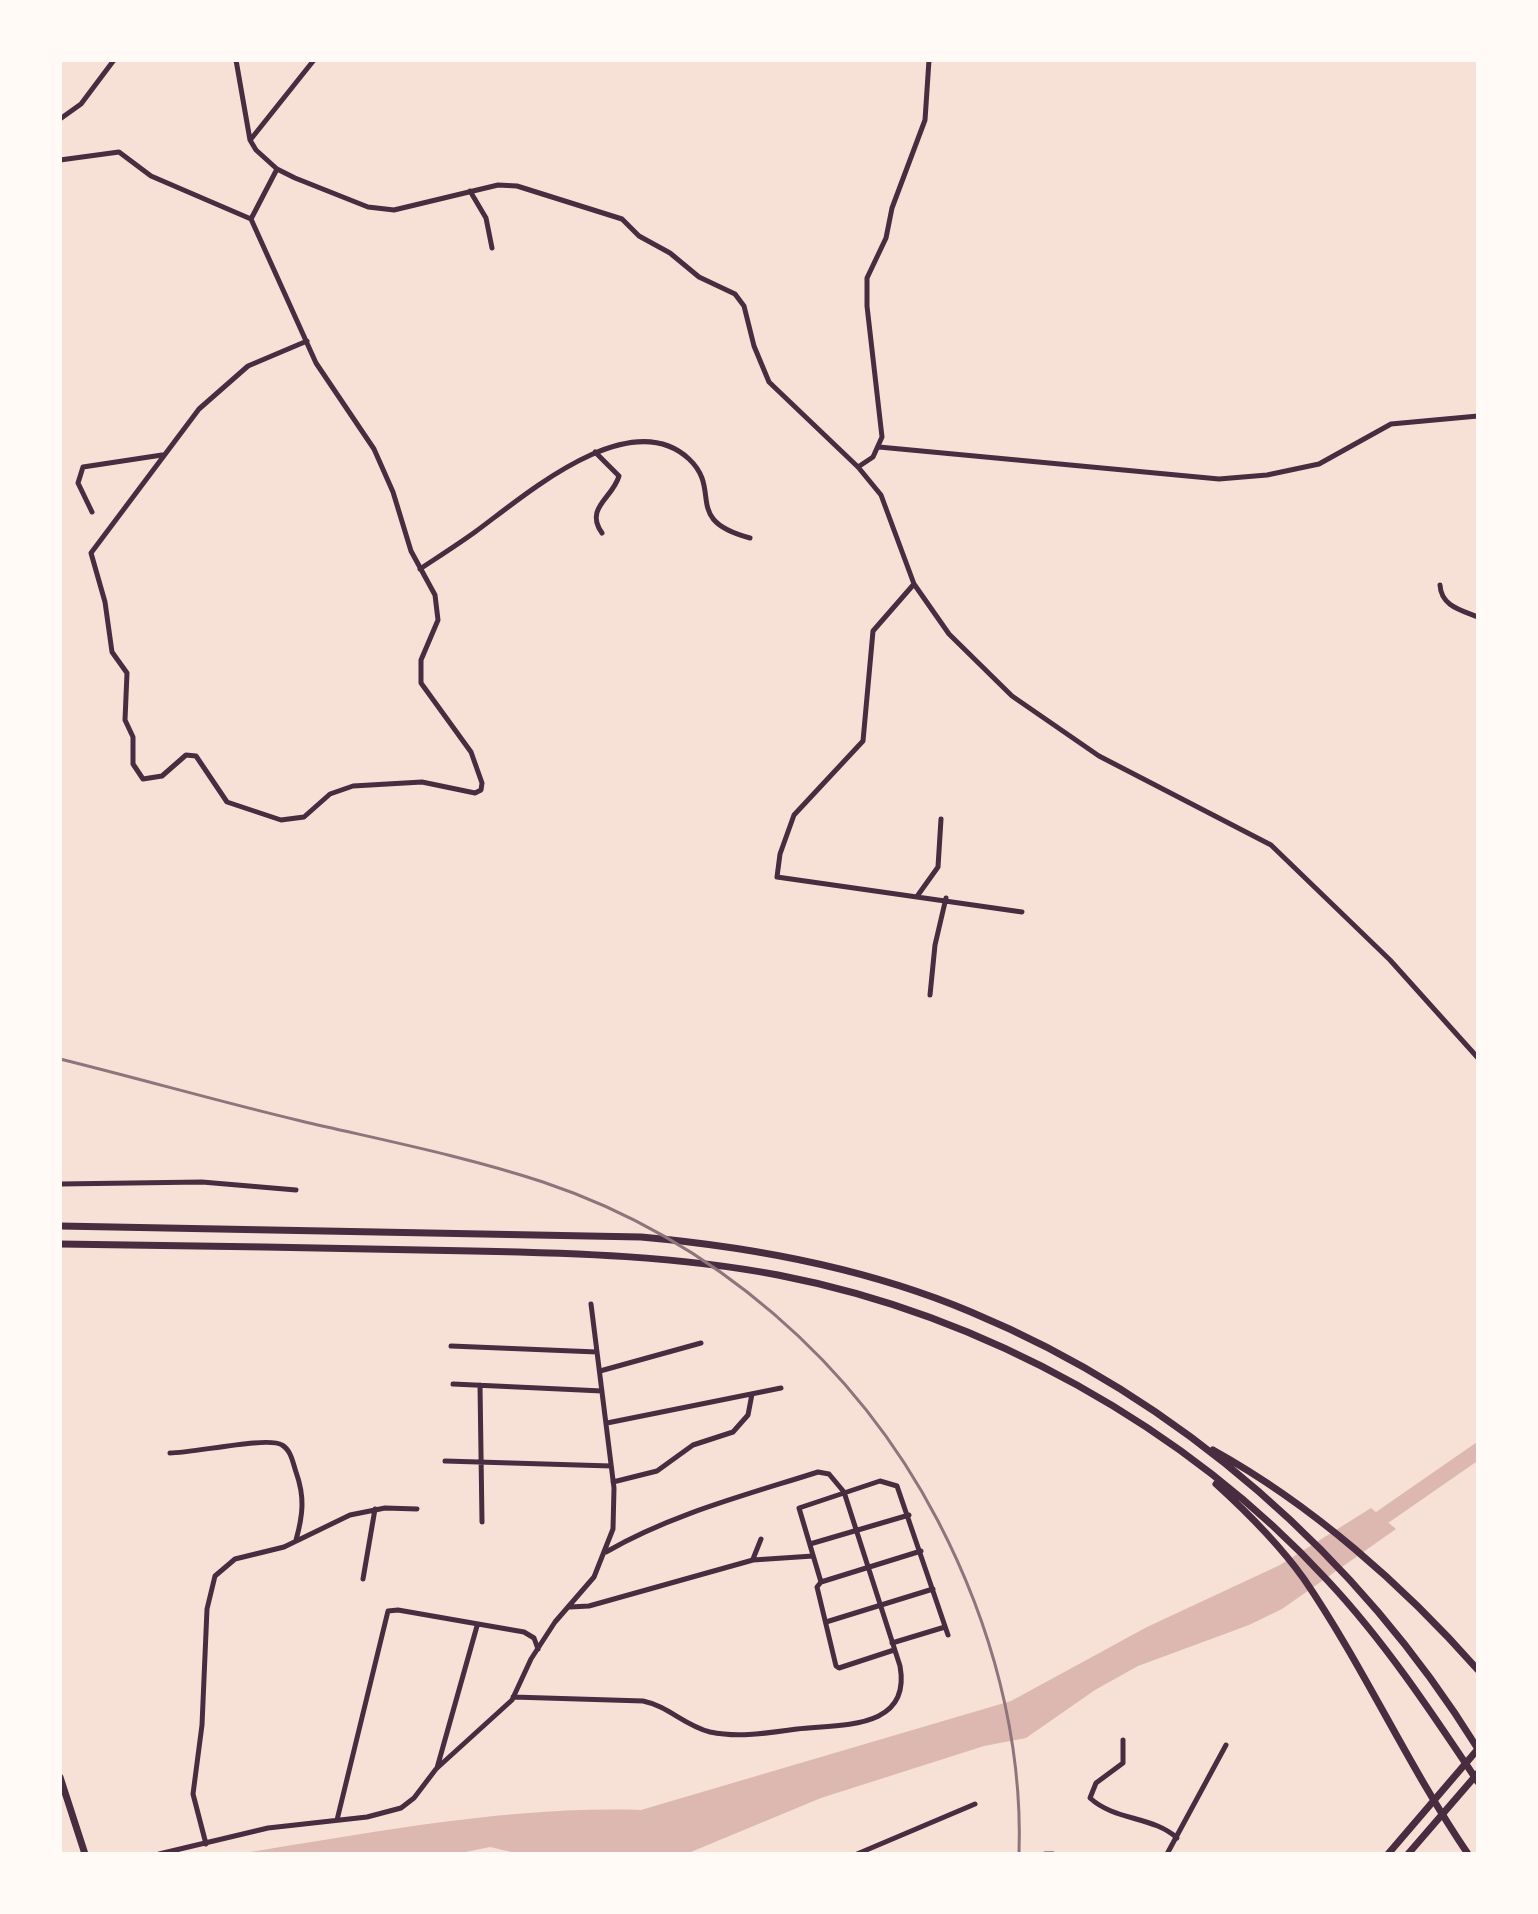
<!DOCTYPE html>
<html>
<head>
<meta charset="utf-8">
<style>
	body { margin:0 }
	#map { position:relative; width:1538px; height:1914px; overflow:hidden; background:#f7e1d7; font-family:Helvetica,sans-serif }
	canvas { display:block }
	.frame { position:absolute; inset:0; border:62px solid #fffaf5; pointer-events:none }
</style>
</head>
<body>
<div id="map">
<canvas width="1538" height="1914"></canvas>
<div class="frame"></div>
</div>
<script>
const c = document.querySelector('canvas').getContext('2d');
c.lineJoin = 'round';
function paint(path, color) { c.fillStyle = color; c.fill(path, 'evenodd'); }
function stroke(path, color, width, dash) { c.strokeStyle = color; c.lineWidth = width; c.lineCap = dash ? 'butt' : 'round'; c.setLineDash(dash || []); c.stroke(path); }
paint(new Path2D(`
	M 1371,1508 L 1396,1529 L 1282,1609 L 1249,1625 L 1138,1666 L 1095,1690 L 1026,1738 L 984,1746 L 821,1798 L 686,1854 L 520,1854 L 490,1847 L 456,1854 L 238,1854 C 371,1833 506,1806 641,1810 L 1011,1701 L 1147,1627 L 1280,1565 Z`), '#dcb8b0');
stroke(new Path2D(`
	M 1364,1530 L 1478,1451`), '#dcb8b0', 16);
stroke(new Path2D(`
	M 236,60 L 250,140 L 256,150 L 277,169 L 295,178 L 368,207 L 394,210 L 498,185 L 517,186 L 622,219 L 639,236 L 670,253 L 699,277 L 735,294 L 744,306 L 754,346 L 769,382 L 858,467 L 881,495 L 914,584 L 949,634 L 1012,696 L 1099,756 L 1271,845 L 1390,960 L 1478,1058
	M 60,119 L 81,104 L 114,60
	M 251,139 L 314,60
	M 60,160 L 119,152 L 151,176 L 251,219 L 316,363 L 374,449 L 393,492 L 411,551 L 435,595 L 438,620 L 421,660 L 421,683 L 471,752 L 482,783 L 481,790 L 475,793 L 422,782 L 353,786 L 330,794 L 304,817 L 281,820 L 227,802 L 196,756 L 186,755 L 162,776 L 143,779 L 133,764 L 133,737 L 125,720 L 127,673 L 112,652 L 105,602 L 91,553 L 199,409 L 248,366 L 307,341
	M 470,191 L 486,218 L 492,248
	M 251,219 L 277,169
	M 879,447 L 1219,479 L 1267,475 L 1319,464 L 1391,424 L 1478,416
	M 595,452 L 619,476 C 613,498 584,508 602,533
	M 858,467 L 873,457 L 882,437 L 867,306 L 867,278 L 886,238 L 892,208 L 925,120 L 929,60
	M 92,512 L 78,483 L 83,467 L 162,455
	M 420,569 C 438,557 457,545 475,532 C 523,497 629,403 689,459 C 723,491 682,520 750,538
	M 914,584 L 873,631 L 863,741 L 794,815 L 780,854 L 777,877 L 1022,912
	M 1440,585 C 1441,606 1461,610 1478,617
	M 918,895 L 938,867 L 941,819
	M 930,995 L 935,945 L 946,898
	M 60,1184 L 202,1182 L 296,1190
	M 451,1346 L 597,1352
	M 600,1371 L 701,1343
	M 453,1384 L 602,1391
	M 480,1385 L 482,1522
	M 607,1423 L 781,1388
	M 170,1453 C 194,1453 268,1436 282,1445 C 291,1450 293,1463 296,1472 C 305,1497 303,1515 296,1540
	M 445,1461 L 611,1466
	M 613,1482 L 657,1471 L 693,1445 L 733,1432 L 748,1415 L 752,1394
	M 810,1544 L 909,1515
	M 753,1559 L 761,1539
	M 363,1579 L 375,1509
	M 821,1582 L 921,1551
	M 570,1607 L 589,1606 L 753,1560 L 813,1556
	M 826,1622 L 933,1589
	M 892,1643 L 945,1627
	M 894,1650 L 839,1668 L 836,1666 L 817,1587 L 821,1582 L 799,1508 L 880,1481 L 897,1486 L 948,1635
	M 513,1697 L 643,1701 C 668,1706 685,1726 710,1732 C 739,1738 767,1733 797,1729 C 838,1724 912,1731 900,1666 L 844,1492 L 829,1474 L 818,1472 C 746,1495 672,1514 606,1552
	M 1123,1740 L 1123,1763 L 1096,1783 L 1090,1798 C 1115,1821 1153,1816 1177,1838
	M 437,1768 L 477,1626
	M 337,1820 L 388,1611 L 398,1610 L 524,1632 L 534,1638 L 538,1649
	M 206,1844 L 193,1794 L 202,1725 L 207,1609 L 215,1576 L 235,1559 L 284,1547 L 350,1515 L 385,1508 L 417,1509
	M 159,1854 L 268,1828 L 367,1817 L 401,1808 L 414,1798 L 436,1769 L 512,1700 L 531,1659 L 555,1622 L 594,1577 L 613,1529 L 614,1488 L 591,1304
	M 857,1854 L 975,1804
	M 1045,1854 L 1053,1854
	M 1167,1854 L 1226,1745`), '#4a2c40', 5);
stroke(new Path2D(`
	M 60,1777 L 85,1854
	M 1388,1854 L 1478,1749
	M 1408,1854 L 1478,1773`), '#4a2c40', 7);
stroke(new Path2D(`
	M 60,1226 L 641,1237 C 754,1247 867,1268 971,1312 C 1180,1399 1359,1557 1478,1749
	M 60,1244 C 198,1246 335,1248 473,1251 C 575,1253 677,1256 778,1275 C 985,1315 1186,1427 1328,1581 C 1385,1642 1432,1713 1478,1782
	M 1213,1450 C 1312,1505 1403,1585 1478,1670
	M 1216,1484 C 1248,1513 1279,1544 1304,1579 C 1364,1667 1408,1766 1468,1854`), '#4a2c40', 7);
stroke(new Path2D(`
	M 60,1059 C 141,1079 221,1102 301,1121 C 382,1140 464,1156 543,1182 C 713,1239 856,1363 938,1521 C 991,1623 1023,1739 1019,1854`), '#8f747c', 3);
</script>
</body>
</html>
